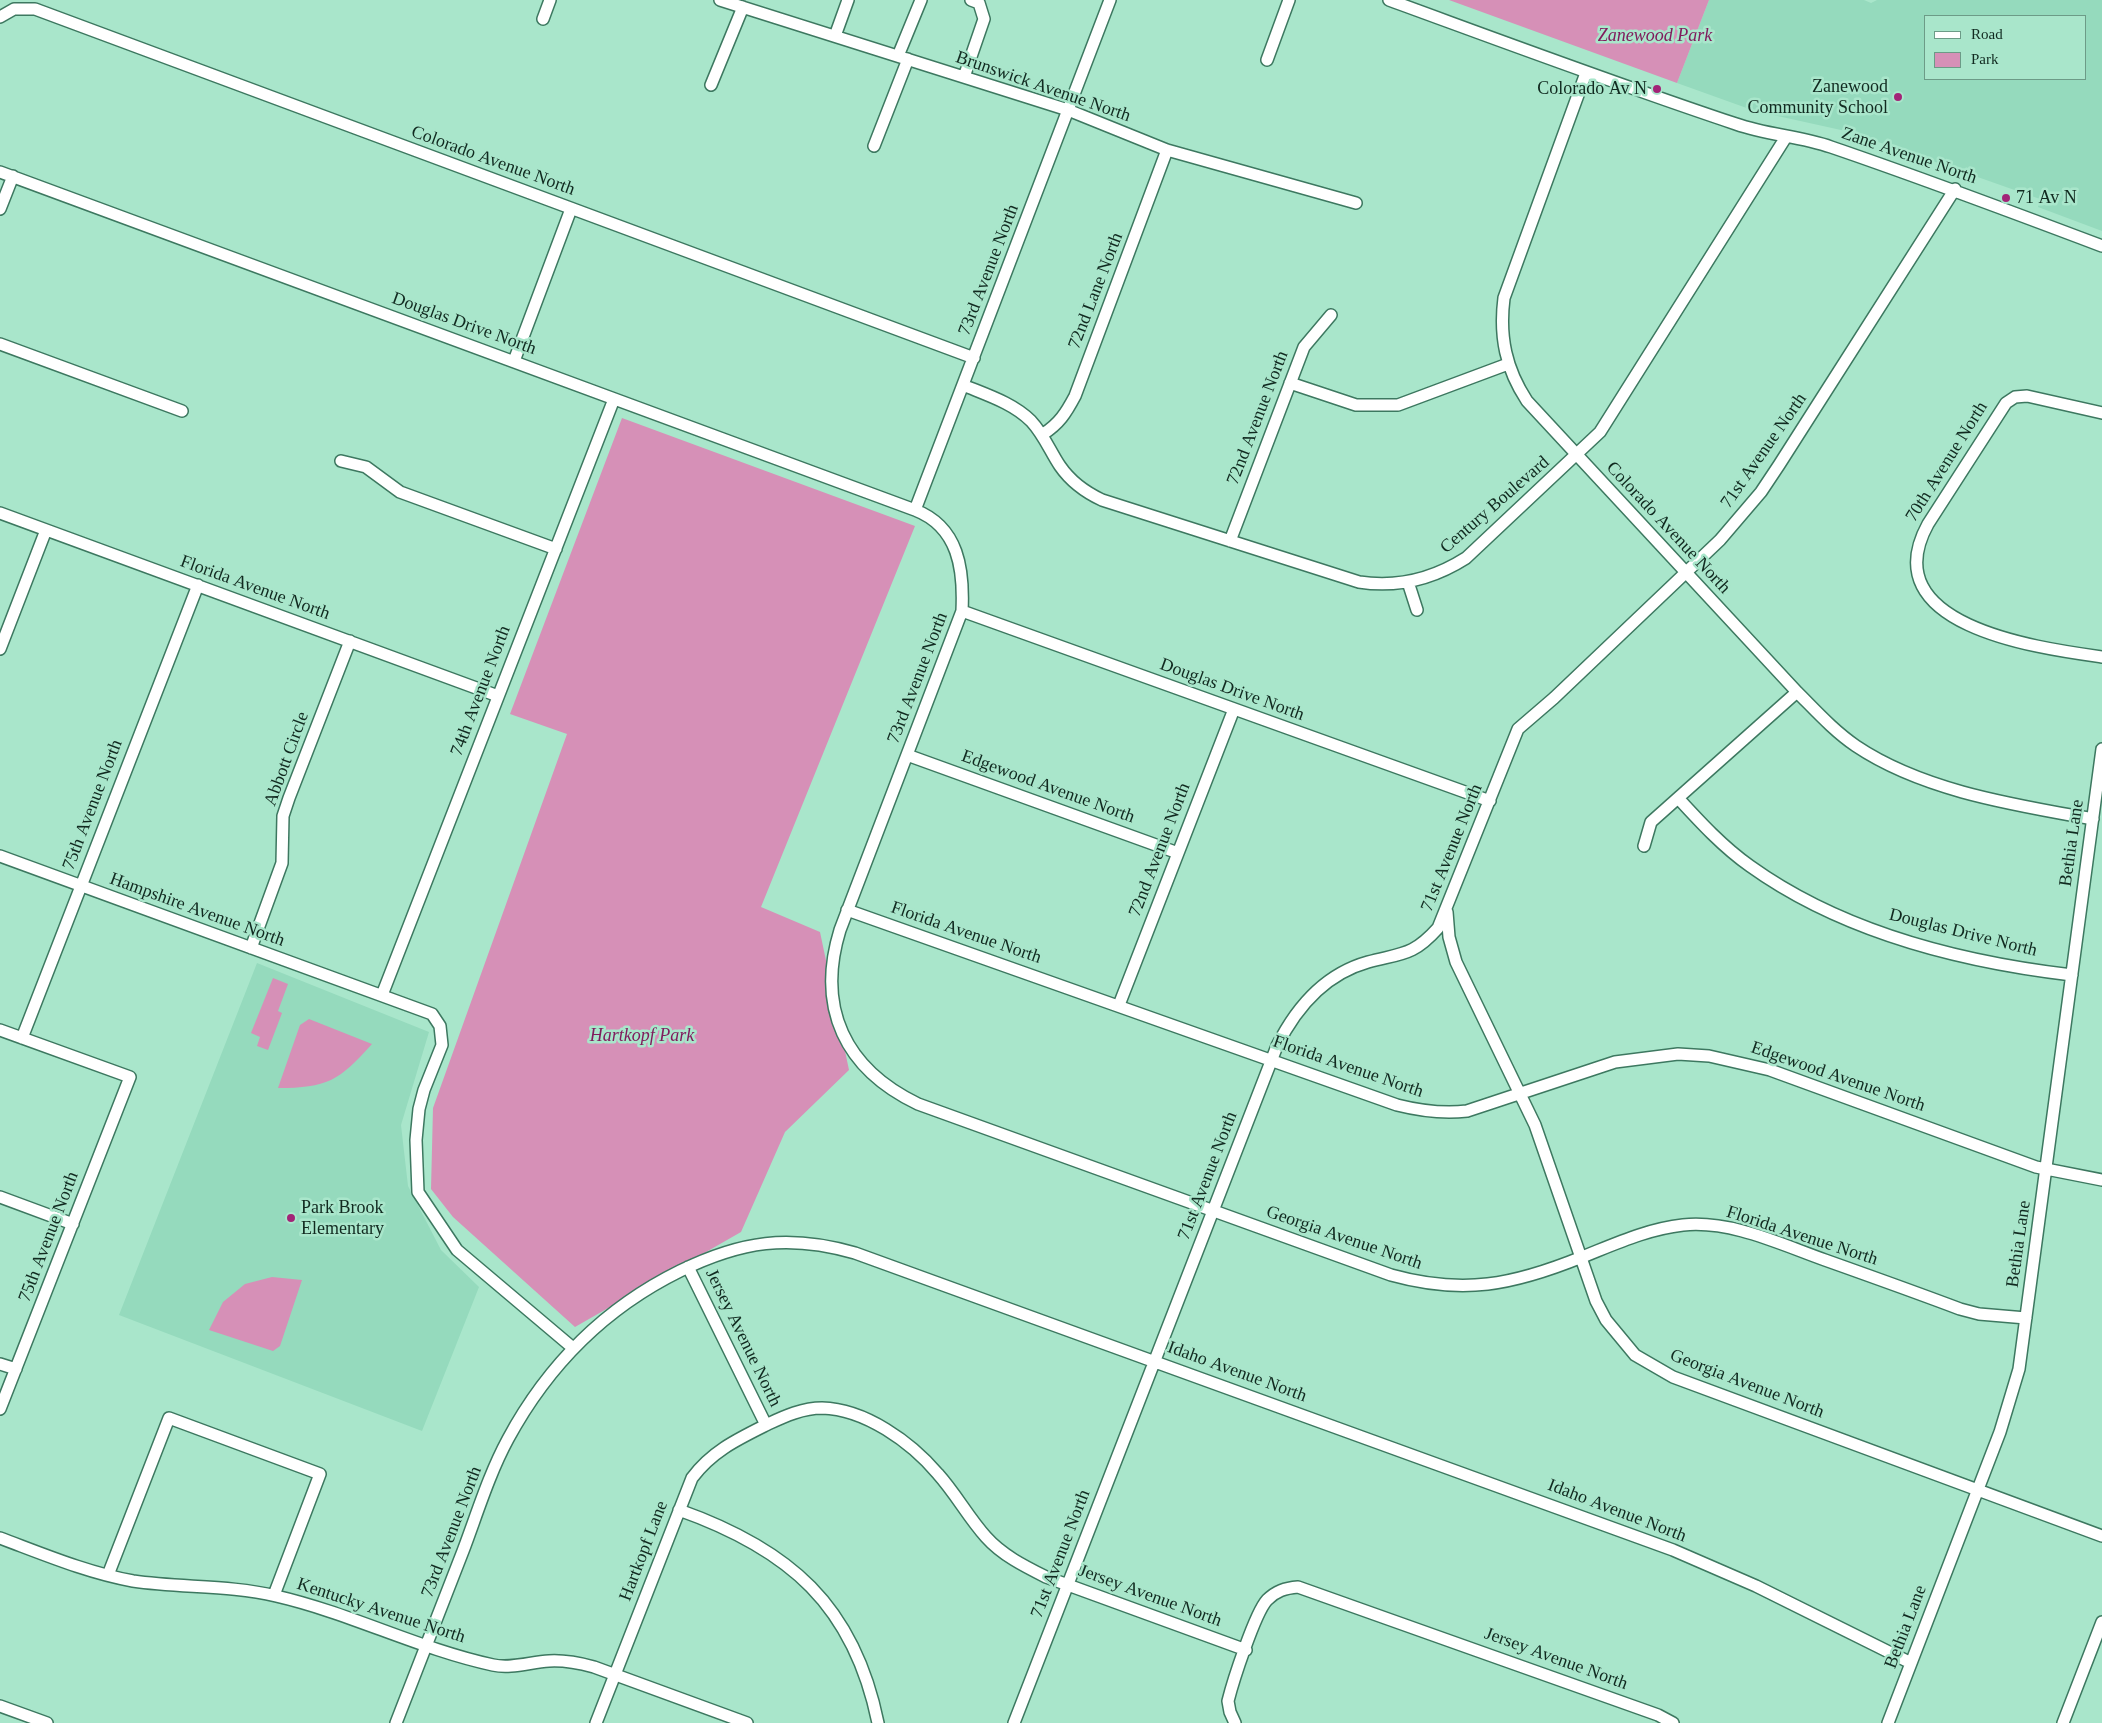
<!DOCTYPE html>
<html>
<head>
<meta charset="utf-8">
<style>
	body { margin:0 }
	#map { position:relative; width:2102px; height:1723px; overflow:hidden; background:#a9e6cb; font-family:Georgia,serif }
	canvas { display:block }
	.legend { position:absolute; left:1924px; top:15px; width:162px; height:65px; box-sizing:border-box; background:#a9e6cb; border:1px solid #6c9b87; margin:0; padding:6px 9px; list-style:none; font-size:15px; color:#112a20 }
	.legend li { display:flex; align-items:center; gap:10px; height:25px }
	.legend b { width:25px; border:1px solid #6c9b87 }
</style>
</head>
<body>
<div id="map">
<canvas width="2102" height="1723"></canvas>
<ul class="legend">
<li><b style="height:6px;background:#fff"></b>Road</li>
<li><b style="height:14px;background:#d690b7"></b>Park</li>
</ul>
</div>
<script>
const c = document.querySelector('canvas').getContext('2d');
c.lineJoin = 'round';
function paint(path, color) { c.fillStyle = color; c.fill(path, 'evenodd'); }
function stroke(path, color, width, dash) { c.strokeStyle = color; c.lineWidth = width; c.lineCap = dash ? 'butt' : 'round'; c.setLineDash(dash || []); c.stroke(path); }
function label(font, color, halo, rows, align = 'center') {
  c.font = font + ' Georgia,serif'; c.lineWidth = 5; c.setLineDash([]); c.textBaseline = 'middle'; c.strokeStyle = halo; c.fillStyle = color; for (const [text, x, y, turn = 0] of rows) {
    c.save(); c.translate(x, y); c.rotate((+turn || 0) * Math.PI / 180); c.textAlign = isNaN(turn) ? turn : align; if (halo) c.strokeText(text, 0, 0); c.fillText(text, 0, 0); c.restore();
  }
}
paint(new Path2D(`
	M 1709,0 L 1864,0 L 1871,3 L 1877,0 L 2102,0 L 2102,231 L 2038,207 L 2040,199 L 1850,132 L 1755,111 L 1677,83 ZM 2086,16 L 2086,79 L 1926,79 L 1926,16 Z
	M 257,963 L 429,1032 L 401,1125 L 408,1186 L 441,1250 L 479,1287 L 422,1431 L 119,1315 Z`), '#95dabd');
paint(new Path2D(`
	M 1449,0 L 1709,0 L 1677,83 Z
	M 622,418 L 915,526 L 761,907 L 820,932 L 849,1070 L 785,1132 L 741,1232 L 575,1327 L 453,1217 L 431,1189 L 433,1108 L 567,734 L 510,714 Z
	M 273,978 L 288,984 L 278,1011 L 282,1013 L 268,1050 L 257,1046 L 260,1037 L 251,1033 Z
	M 309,1019 L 372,1044 C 339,1081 327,1088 278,1088 L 300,1025 Z
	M 272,1277 L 302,1280 L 280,1346 L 273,1351 L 209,1330 L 223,1302 L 245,1284 Z`), '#d690b7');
const minor = new Path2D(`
	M 720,0 L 1068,110 L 1167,150 L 1356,203
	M 1389,0 C 1504,42 1619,85 1736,124 C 1767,135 1800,136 1831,147 C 1922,178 2012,212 2102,246
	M 0,17 L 14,9 L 35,9 L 974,358
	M 543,19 L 550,0
	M 835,36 L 848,0
	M 898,56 L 921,0
	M 1267,60 L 1289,0
	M 1586,73 L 1504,298 C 1499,337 1506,369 1527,401 L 1797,692 C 1816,711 1834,731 1856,746 C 1923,791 2015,805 2093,819
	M 964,77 L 984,19 L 979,3 L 971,0
	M 711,85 L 743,7
	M 874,146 L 908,59
	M 0,172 L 915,510 C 959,527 964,570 962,611 L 840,930 C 816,1008 845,1069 918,1104 L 1391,1275 C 1463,1295 1513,1285 1582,1257 C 1615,1244 1647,1229 1683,1225 C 1731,1220 1780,1244 1825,1260 C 1870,1276 1915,1292 1960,1309 L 1979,1314 L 2026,1318
	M 0,209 L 13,176
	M 0,344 L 182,411
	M 514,361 L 571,209
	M 1290,383 L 1356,405 L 1398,405 L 1508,364
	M 963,385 C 987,395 1013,403 1031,421 C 1044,435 1050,451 1060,466 C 1071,482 1085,492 1102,500 L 1359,582 C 1398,588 1433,579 1466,558 L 1600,432 L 1786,137
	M 2102,413 L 2027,396 L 2015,397 L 2006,403 L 1928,524 C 1872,626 2038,648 2102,657
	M 1043,434 C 1059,424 1066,413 1075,396 L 1167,150
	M 341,461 L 366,467 L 400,492 L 556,549
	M 915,510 L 1110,0
	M 0,513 L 498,696
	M 1230,541 L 1304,347 L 1331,315
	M 1408,582 L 1417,610
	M 962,611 L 1490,801
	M 0,649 L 46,530
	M 907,755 L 1178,853
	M 1678,798 C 1700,822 1723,847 1750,866 C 1842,932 1961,962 2072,975
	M 1644,846 L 1651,822 L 1797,692
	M 0,856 L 432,1014 L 440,1026 L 442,1045 L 424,1090 L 419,1109 L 416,1140 L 418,1192 L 457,1250 L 573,1348
	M 847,910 L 1397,1105 C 1421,1111 1442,1114 1467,1111 L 1615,1062 L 1678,1054 L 1709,1056 L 1770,1070 L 2036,1167 L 2102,1180
	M 1447,912 L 1449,937 L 1456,962 L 1535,1125 L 1596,1301 L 1606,1320 L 1635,1355 L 1673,1377 L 2102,1536
	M 251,948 L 282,863 L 283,816 L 289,798 L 350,641
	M 382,995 L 614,399
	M 1119,1005 L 1234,709
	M 0,1030 L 130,1077 L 0,1409
	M 22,1038 L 198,585
	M 0,1197 L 73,1224
	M 688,1267 L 766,1425
	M 0,1364 L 16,1369
	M 679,1510 C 789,1549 854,1605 878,1723
	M 0,1538 C 43,1554 88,1573 133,1581 C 181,1588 230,1585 276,1596 C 350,1613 419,1649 493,1665 C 511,1669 531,1662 549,1661 C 564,1660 579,1663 594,1667 L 747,1723
	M 108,1575 L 169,1418 L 320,1474 L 274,1595
	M 0,1706 L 47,1723
	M 396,1723 C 418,1666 441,1608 463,1551 C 477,1514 489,1474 508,1439 C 548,1365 605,1308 680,1271 C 741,1241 789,1234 855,1253 L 1673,1550 L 1756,1586 L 1911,1663
	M 596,1723 L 692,1478 C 712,1451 738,1439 768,1424 C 785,1416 803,1408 822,1408 C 865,1409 911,1442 938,1474 C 956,1494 968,1517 986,1537 C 1002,1555 1024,1566 1046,1577 L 1246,1650
	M 1014,1723 L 1277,1046 C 1296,1008 1325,974 1368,962 C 1402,953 1413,956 1438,928 L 1518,729 L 1554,698 L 1720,540 L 1761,492 L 1779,465 L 1955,189
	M 1235,1723 L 1230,1712 L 1228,1701 C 1233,1681 1255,1613 1267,1600 C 1276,1591 1285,1588 1298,1587 L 1658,1715 L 1673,1723
	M 1888,1723 L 2000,1432 L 2019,1369 L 2102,749
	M 2063,1723 L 2102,1622`);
stroke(minor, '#3d7860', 14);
stroke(minor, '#fff', 11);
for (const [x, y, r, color] of [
	[1657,89,5,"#a22477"],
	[1898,97,5,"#a22477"],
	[2006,198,5,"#a22477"],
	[291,1218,5,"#a22477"]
]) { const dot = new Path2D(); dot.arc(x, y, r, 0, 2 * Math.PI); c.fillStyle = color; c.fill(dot); stroke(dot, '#a9e6cb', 2); }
label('italic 18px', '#801c5d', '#a9e6cb', [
	["Zanewood Park",1655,36],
	["Hartkopf Park",642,1036]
]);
label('18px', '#112a20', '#a9e6cb', [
	["Brunswick Avenue North",1043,87,19],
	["Zane Avenue North",1909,156,19],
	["Colorado Avenue North",493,161,20],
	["73rd Avenue North",989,270,-69],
	["72nd Lane North",1096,291,-69],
	["Douglas Drive North",464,324,20],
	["72nd Avenue North",1258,418,-69],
	["71st Avenue North",1764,451,-55],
	["70th Avenue North",1947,462,-58],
	["Century Boulevard",1495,505,-41],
	["Colorado Avenue North",1668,528,47],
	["Florida Avenue North",255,588,20],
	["73rd Avenue North",918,678,-69],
	["Douglas Drive North",1232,690,20],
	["74th Avenue North",481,691,-69],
	["Abbott Circle",287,759,-70],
	["Edgewood Avenue North",1048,787,20],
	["75th Avenue North",93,805,-69],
	["Bethia Lane",2072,843,-82],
	["71st Avenue North",1452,848,-68],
	["72nd Avenue North",1160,850,-69],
	["Hampshire Avenue North",197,910,20],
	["Florida Avenue North",966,933,19],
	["Douglas Drive North",1963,933,14],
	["Florida Avenue North",1348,1067,19],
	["Edgewood Avenue North",1838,1077,19],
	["71st Avenue North",1208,1176,-69],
	["Florida Avenue North",1802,1236,18],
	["75th Avenue North",49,1237,-69],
	["Georgia Avenue North",1344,1238,19],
	["Bethia Lane",2019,1244,-82],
	["Jersey Avenue North",743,1338,64],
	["Idaho Avenue North",1237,1372,20],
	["Georgia Avenue North",1747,1384,21],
	["Idaho Avenue North",1617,1511,21],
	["73rd Avenue North",452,1532,-69],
	["Hartkopf Lane",644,1551,-69],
	["71st Avenue North",1061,1554,-69],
	["Jersey Avenue North",1150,1596,20],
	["Kentucky Avenue North",381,1611,18],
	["Bethia Lane",1906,1627,-69],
	["Jersey Avenue North",1556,1659,20]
]);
label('18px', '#112a20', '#a9e6cb', [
	["Zanewood",1888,87],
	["Community School",1888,108],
	["Colorado Av N",1647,89],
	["71 Av N",2016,198,"left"],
	["Park Brook",301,1208,"left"],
	["Elementary",301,1229,"left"]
], 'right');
</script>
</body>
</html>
